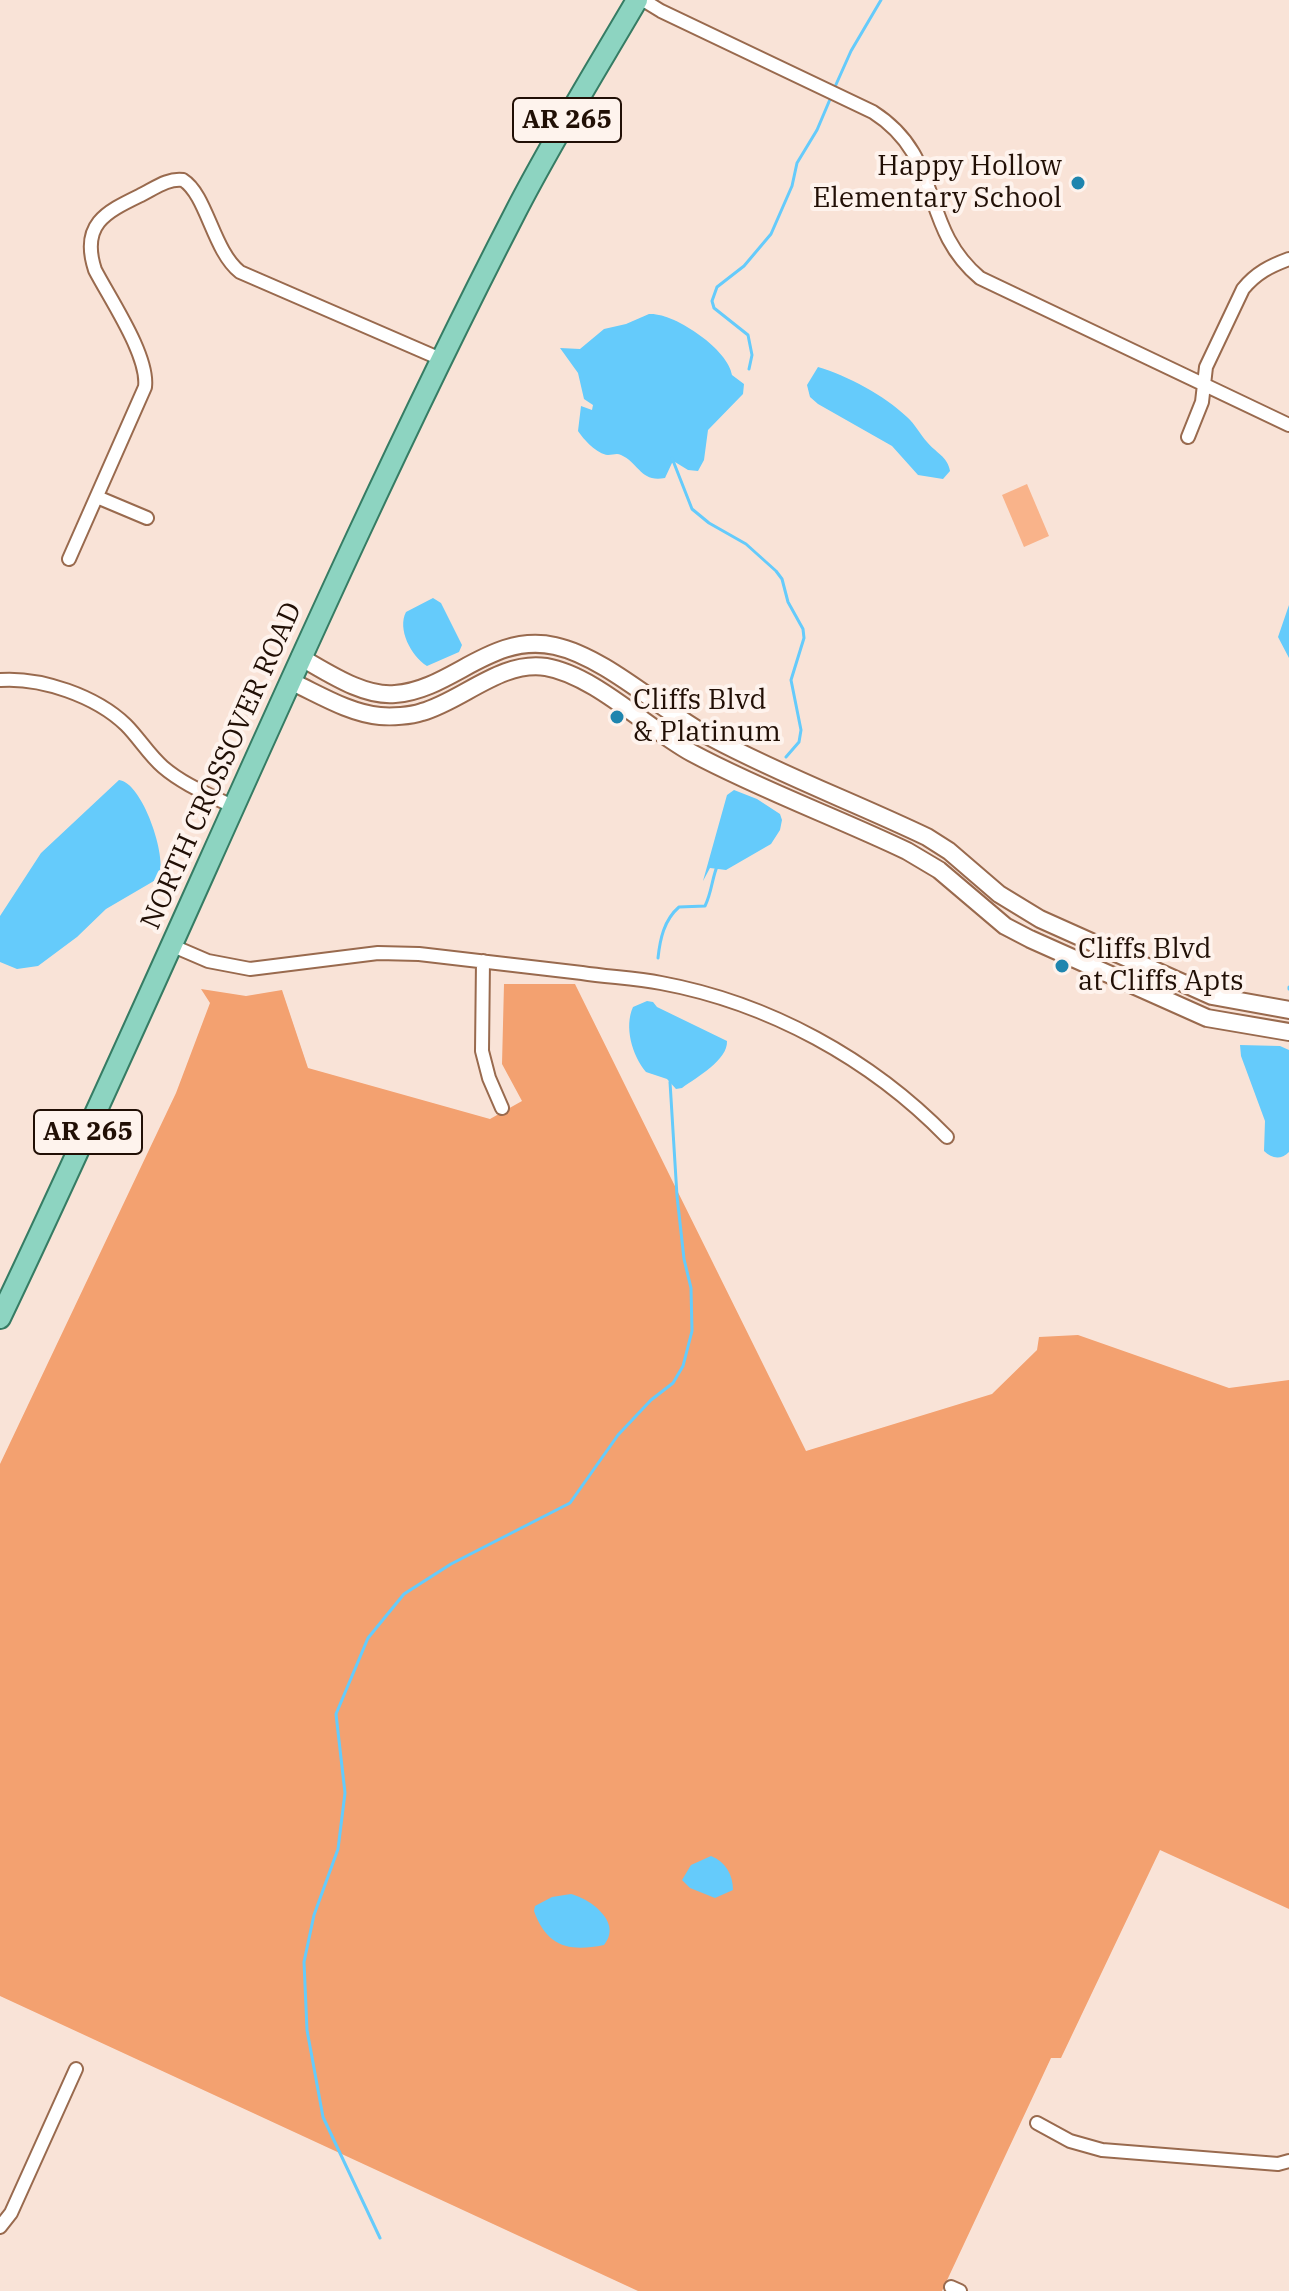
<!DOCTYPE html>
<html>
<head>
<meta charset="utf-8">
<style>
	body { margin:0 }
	canvas { display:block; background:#f9e3d7 }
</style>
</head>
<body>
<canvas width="1289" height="2291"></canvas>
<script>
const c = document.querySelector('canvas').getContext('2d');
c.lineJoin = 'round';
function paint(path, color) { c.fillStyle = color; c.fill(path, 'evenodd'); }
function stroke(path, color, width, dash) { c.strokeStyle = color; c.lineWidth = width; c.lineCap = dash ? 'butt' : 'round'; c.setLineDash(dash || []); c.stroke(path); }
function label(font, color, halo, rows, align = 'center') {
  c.font = font + ' "IBM Plex Serif",serif'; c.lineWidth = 8; c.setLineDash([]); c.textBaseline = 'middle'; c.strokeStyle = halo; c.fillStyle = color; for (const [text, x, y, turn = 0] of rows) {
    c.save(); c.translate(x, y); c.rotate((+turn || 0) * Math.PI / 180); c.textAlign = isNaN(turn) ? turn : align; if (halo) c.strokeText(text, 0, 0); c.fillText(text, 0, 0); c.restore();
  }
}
paint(new Path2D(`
	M 1027,484 L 1049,536 L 1024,547 L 1002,495 Z`), '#f9b38a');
paint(new Path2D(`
	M 504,984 L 575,984 L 806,1451 L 992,1394 L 1037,1350 L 1039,1337 L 1078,1335 L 1229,1388 L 1289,1380 L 1289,1909 L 1160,1850 L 1061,2058 L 1051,2058 L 942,2291 L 638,2291 L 0,1996 L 0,1464 L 176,1093 L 210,1003 L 201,989 L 246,996 L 282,990 L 308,1068 L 490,1119 L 522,1101 L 502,1064 Z`), '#f3a170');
paint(new Path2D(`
	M 649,314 C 674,312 729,350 732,375 L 744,384 L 743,394 L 708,430 L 704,460 L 698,471 L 688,470 L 675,462 L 672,463 L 665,478 C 641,483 639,463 621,455 C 617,453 613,455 608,455 C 597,454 584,440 578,431 L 581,406 L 592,410 L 593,405 L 584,399 L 578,373 L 560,348 L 580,349 L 604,329 L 626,324 Z
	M 818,367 C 848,376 884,395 907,417 C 915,424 920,434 927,442 C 935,452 948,457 950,471 L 943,479 L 918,475 L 892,446 L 818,404 L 810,397 L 807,385 Z
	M 433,598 L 441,603 L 462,645 L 459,652 L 427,666 C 411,656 397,629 406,612 Z
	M 1289,605 L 1289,658 L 1278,637 Z
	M 119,780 C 142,782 168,857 159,878 L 106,909 L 77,937 L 38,966 L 17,969 L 0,962 L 0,916 L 41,853 Z
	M 734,790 L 757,799 L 780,814 L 782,820 L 780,830 L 771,844 L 726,870 L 710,868 L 703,881 L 727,795 Z
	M 647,1001 L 653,1002 L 657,1007 L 727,1041 C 728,1060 697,1077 682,1088 L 676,1089 L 667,1079 L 646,1072 C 632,1055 624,1027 633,1007 Z
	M 1240,1045 L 1280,1046 L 1289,1050 L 1289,1152 C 1281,1160 1272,1159 1264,1151 L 1265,1121 L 1241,1056 Z
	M 711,1856 C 726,1862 733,1875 733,1890 L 715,1898 L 690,1888 L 682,1880 L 691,1865 Z
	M 571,1894 C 591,1899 623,1923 604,1945 C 569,1952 547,1947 534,1911 L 535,1906 L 552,1897 Z`), '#65cbfb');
stroke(new Path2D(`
	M 834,89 L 851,51 L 881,0
	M 749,369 L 752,355 L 748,335 L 714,308 L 712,301 L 717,287 L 744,266 L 771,234 L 792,186 L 797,163 L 817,130 L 831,97
	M 672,458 L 692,509 L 709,523 L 746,544 L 776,571 L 782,579 L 788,602 L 803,629 L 804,638 L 791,680 L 801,730 L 799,742 L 786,757
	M 658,958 C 660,939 664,920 679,907 L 705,906 C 712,892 712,877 718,864
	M 1289,989 L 1289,987
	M 380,2238 L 323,2117 L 307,2030 L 304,1962 L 314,1915 L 338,1849 L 345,1793 L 336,1714 L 368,1638 L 404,1594 L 451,1564 L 570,1503 L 618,1435 L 651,1400 L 673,1383 L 683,1366 L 692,1331 L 691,1288 L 684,1259 L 677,1196 L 670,1082`), '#65cbfb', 3);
const minor = new Path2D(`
	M 643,0 L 661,11 L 873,112 C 945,158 918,226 980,278 L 1289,425
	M 1188,437 L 1202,402 L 1206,367 L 1243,289 C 1256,273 1270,266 1289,259
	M 97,497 L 147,518
	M 69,559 L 145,387 C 149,356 110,299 95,270 C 80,224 106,212 141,195 C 155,188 168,178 183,180 C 207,195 213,251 240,272 L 443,360
	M 0,680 C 41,677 96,696 126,725 C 139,738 149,755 163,767 C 184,785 210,795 234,807
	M 173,946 L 208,961 L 250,969 L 378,953 L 419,954 C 473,960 528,967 582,973 C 608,977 635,978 661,983 C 769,1003 871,1059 947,1137
	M 483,961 L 482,1051 L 489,1078 L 502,1108
	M 1037,2123 L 1070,2141 L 1102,2150 L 1278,2164 L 1289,2161
	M 0,2227 L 11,2213 L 76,2069
	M 951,2287 L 960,2291`);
const tertiary = new Path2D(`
	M 300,657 C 327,672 363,697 395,694 C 452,690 491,632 555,646 C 606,657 664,713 712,738 C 781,775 856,803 927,837 L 949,851 L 999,894 L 1040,919 L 1212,996 L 1289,1010
	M 290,681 C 317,693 348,713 380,716 C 392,717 410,716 422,712 C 462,701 501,660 546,667 C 594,675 648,729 692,753 C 761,790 836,817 907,851 L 939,870 L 1005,926 L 1030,939 L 1207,1018 L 1289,1032`);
const primary = new Path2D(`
	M 0,1318 C 176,950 329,573 516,211 C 553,139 596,70 637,0`);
stroke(minor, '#996a4e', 16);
stroke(tertiary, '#996a4e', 20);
stroke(primary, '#367c64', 24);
stroke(minor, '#fff', 12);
stroke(tertiary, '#fff', 16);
stroke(primary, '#8dd4c1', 20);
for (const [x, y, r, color] of [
	[1078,183,8,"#1f85ae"],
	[617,717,8,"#1f85ae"],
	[1062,966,8,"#1f85ae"]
]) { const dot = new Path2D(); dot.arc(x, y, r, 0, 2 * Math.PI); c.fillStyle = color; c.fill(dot); stroke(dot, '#fef3ed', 3); }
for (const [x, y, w] of [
	[567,120,108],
	[88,1132,108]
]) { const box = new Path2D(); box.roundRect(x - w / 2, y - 22, w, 44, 6); c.fillStyle = '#fef3ed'; c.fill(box); stroke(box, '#210f05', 2); }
label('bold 26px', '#210f05', null, [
	["AR 265",567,120],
	["AR 265",88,1132]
]);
label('28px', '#210f05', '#fef3ed', [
	["Happy Hollow",1062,167,"right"],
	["Elementary School",1062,199,"right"],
	["Cliffs Blvd",633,701],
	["& Platinum",633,733],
	["Cliffs Blvd",1078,950],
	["at Cliffs Apts",1078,982]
], 'left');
label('28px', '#210f05', '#fef3ed', [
	["NORTH CROSSOVER ROAD",222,766,-66]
]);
</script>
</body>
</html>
